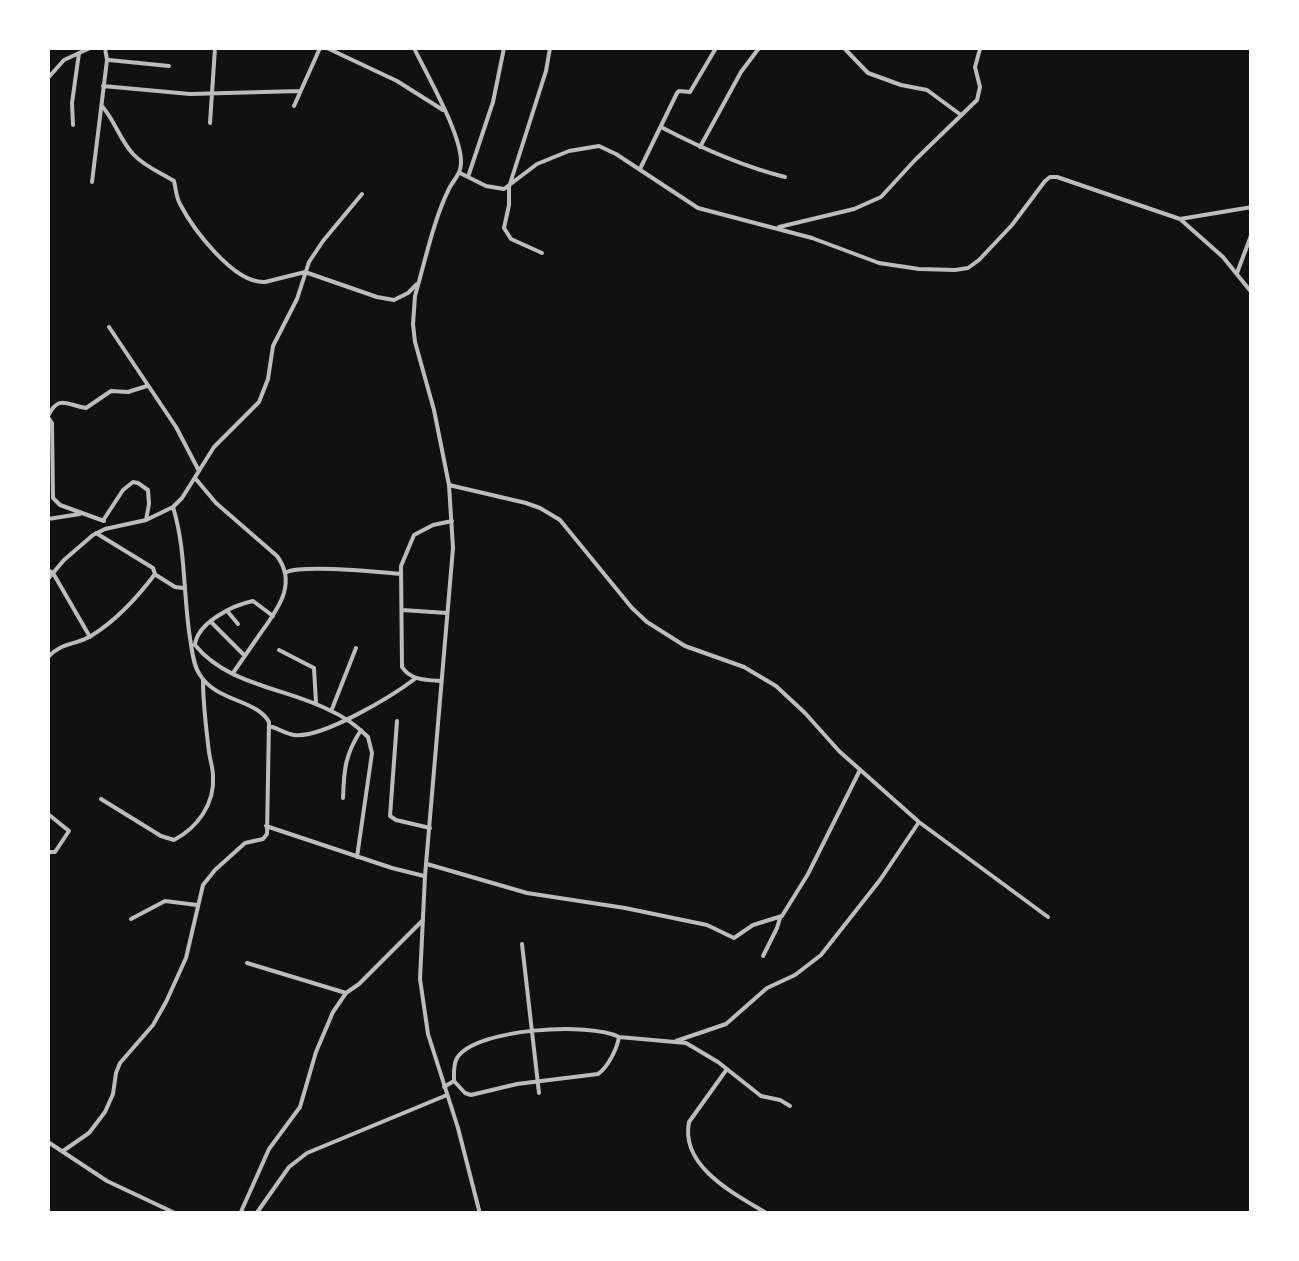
<!DOCTYPE html>
<html>
<head>
<meta charset="utf-8">
<style>
	body { margin:0 }
	#map { position:relative; width:1299px; height:1261px; overflow:hidden; background:#111; font-family:"Source Sans 3",sans-serif }
	canvas { display:block }
	.frame { position:absolute; inset:0; border:50px solid #fff; pointer-events:none }
</style>
</head>
<body>
<div id="map">
<canvas width="1299" height="1261"></canvas>
<div class="frame"></div>
</div>
<script>
const c = document.querySelector('canvas').getContext('2d');
c.lineJoin = 'round';
function stroke(path, color, width, dash) { c.strokeStyle = color; c.lineWidth = width; c.lineCap = dash ? 'butt' : 'round'; c.setLineDash(dash || []); c.stroke(path); }
stroke(new Path2D(`
	M 327,48 L 397,81 L 443,110
	M 844,48 L 868,73 L 901,85 L 927,90 L 961,115
	M 109,60 L 169,66
	M 48,78 L 64,60 L 90,48
	M 103,86 L 190,94 L 300,91
	M 102,106 C 115,121 120,140 133,154 C 145,167 160,172 174,181 C 176,189 176,197 180,204 C 193,229 234,284 265,282 L 305,272 L 377,297 L 394,300 L 408,293 L 417,284
	M 294,106 L 320,48
	M 210,123 L 215,48
	M 73,125 L 72,103 L 79,53
	M 661,127 C 701,148 741,166 785,177
	M 700,147 L 741,72 L 759,48
	M 640,169 L 677,93 L 679,91 L 690,92 L 716,48
	M 460,173 L 486,186 L 504,189 L 537,164 L 569,151 L 599,146 L 616,154 L 698,208 L 812,238 L 879,263 L 919,269 L 955,270 L 968,268 L 979,260 L 1012,225 L 1045,181 L 1050,177 L 1057,177 L 1180,219 L 1223,257 L 1252,293
	M 468,177 L 493,102 L 504,48
	M 92,182 L 107,60 L 105,48
	M 1180,219 L 1252,207
	M 779,227 L 854,209 L 881,197 L 915,160 L 977,100 L 980,87 L 975,67 L 980,49
	M 542,253 L 511,239 L 504,228 L 509,205 L 509,187 L 546,71 L 550,48
	M 1237,273 L 1252,233
	M 109,327 L 176,427 L 199,471
	M 48,416 C 59,394 66,405 86,408 L 111,391 L 128,392 L 147,386
	M 48,417 L 52,423 L 53,498 L 60,505 L 104,521
	M 195,478 L 216,503 L 277,556 C 298,584 277,610 260,634 C 251,647 242,660 233,673
	M 449,485 L 526,503 L 540,508 L 560,520 L 632,608 L 647,622 L 685,646 L 744,667 L 776,686 L 805,713 L 839,751 L 919,822 L 1048,917
	M 48,519 L 80,514
	M 104,519 L 123,490 L 133,482 L 138,483 L 148,490 L 149,504 L 146,520
	M 48,570 L 53,573 L 90,637
	M 287,572 C 303,565 380,572 401,574
	M 156,575 L 175,587 L 183,588
	M 48,579 L 64,560 L 93,535 L 105,529 L 146,520 L 173,507 L 182,498 L 214,447 L 259,402 L 268,379 L 273,346 L 297,299 L 309,262 L 323,241 L 362,194
	M 402,610 L 447,613
	M 228,612 L 238,624
	M 273,616 L 253,601 C 233,605 197,623 195,645 C 227,685 286,688 329,710 C 343,716 357,726 368,737 L 372,753 L 357,857
	M 211,622 L 245,656
	M 279,650 L 314,668 L 316,703
	M 48,657 C 60,643 76,645 91,636 C 117,620 137,598 155,574 L 153,568 L 96,533
	M 441,681 C 426,680 410,680 402,667 L 401,566 L 414,535 L 433,525 L 452,521
	M 332,709 L 356,648
	M 397,721 L 390,816 L 396,820 L 430,828
	M 272,727 C 279,729 287,734 294,735 C 322,739 394,695 416,678
	M 343,798 C 344,769 345,755 361,730
	M 101,799 L 161,836 L 174,840 C 197,828 215,804 213,776 C 213,768 210,760 209,752 C 206,728 203,704 203,680
	M 48,814 L 69,831 L 55,852 L 48,852
	M 266,826 L 392,868 L 424,876
	M 427,864 L 527,893 L 625,908 L 707,925 L 734,938 L 753,925 L 782,916 L 808,874 L 860,770
	M 131,919 L 165,901 L 197,905
	M 522,944 L 539,1093
	M 763,956 L 777,928 L 780,918
	M 247,963 L 346,993
	M 619,1037 L 686,1043 L 718,1062 L 761,1096 L 780,1100 L 790,1106
	M 676,1041 L 726,1024 L 767,988 L 795,975 L 821,955 L 880,880 L 919,822
	M 727,1069 L 689,1122 C 680,1167 735,1194 768,1214
	M 444,1087 L 454,1081 C 454,1074 453,1065 457,1058 C 476,1028 590,1022 619,1037 C 617,1049 608,1067 598,1074 L 517,1084 L 471,1095 L 465,1093 L 454,1081
	M 63,1151 L 89,1133 L 105,1112 L 113,1094 L 116,1073 L 120,1063 L 153,1025 L 166,1002 L 186,958 L 203,885 L 215,870 L 245,843 L 263,839 L 267,834 L 269,722 C 256,699 217,702 200,675 C 193,665 192,650 190,638 C 183,594 186,549 173,507
	M 240,1214 L 269,1149 L 300,1107 L 316,1052 L 333,1012 L 346,993 L 359,984 L 423,920`), '#bcbcbc', 4);
stroke(new Path2D(`
	M 414,48 C 427,75 462,135 461,163 C 461,175 452,181 448,191 C 434,219 424,265 415,296 L 413,324 L 415,342 L 434,410 L 449,485 L 453,548 L 425,876 L 420,979 L 428,1034 L 458,1128 L 480,1214
	M 48,1142 L 107,1181 L 177,1214
	M 256,1214 L 289,1167 L 307,1153 L 447,1095`), '#bcbcbc', 4);
</script>
</body>
</html>
